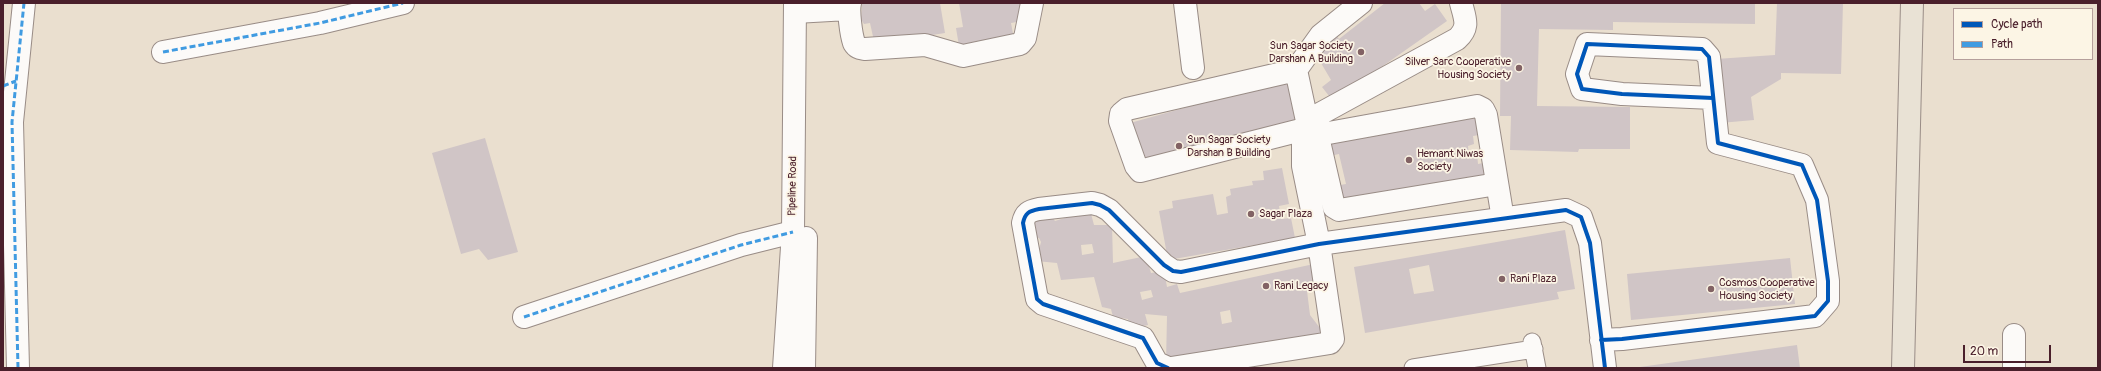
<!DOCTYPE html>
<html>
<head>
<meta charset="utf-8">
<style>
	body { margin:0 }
	#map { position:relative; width:2101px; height:371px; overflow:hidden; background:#eadfcf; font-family:Pangolin,sans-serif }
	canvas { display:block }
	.frame { position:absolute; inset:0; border:4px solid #4a1f2b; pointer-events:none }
	.legend { position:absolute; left:1953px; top:8px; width:140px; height:52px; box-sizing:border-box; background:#fcf5e5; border:1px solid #b59f9b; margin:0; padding:5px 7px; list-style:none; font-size:12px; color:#4a1f2b }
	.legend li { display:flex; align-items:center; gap:8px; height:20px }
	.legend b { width:20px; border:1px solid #b59f9b }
	.scale { position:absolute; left:1963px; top:345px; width:88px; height:18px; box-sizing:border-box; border:2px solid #4a1f2b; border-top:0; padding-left:5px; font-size:12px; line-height:14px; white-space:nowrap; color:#4a1f2b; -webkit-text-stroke:3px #fcf5e5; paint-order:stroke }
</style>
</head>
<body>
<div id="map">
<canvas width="2101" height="371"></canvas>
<div class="frame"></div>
<ul class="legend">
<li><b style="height:5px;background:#0057b8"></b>Cycle path</li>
<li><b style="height:5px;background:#409be1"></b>Path</li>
</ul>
<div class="scale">20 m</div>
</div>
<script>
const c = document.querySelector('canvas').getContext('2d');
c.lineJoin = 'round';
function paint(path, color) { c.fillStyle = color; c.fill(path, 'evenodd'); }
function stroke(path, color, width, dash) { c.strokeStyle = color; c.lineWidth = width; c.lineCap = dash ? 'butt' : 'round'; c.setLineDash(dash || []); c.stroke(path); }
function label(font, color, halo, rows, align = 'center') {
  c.font = font + ' Pangolin,sans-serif'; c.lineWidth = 3.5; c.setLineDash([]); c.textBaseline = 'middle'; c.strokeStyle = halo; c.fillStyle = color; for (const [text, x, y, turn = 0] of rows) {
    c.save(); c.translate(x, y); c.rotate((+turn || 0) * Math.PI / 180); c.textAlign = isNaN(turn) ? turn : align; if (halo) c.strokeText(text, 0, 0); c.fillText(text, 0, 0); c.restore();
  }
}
paint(new Path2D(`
	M 868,3 L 940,3 L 945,33 L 887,42 L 874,41 L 870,23 L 864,24 L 861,19 L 862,4 Z
	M 959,3 L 1020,3 L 1022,21 L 1011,23 L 1015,44 L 960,52 L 956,28 L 963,27 Z
	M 1385,3 L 1419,3 L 1425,11 L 1435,4 L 1447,21 L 1333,101 L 1322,87 L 1331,80 L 1321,63 L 1319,48 L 1336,35 L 1339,39 Z
	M 1501,3 L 1755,3 L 1755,24 L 1613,22 L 1613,30 L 1539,29 L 1537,106 L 1630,107 L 1630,149 L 1579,149 L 1578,152 L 1510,150 L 1511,116 L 1500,116 Z
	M 1777,3 L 1843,3 L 1841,74 L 1781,73 L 1781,79 L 1751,97 L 1754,120 L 1720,123 L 1716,59 L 1775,55 Z
	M 1288,79 L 1301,123 L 1143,168 L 1130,123 Z
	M 1480,113 L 1484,134 L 1473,136 L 1474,144 L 1468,146 L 1469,156 L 1477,154 L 1478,164 L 1488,162 L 1491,181 L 1338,205 L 1334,186 L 1346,184 L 1339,154 L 1325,157 L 1322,140 Z
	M 485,138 L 518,252 L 488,260 L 479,249 L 461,254 L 432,153 Z
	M 1282,168 L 1289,204 L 1279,206 L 1281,219 L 1291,218 L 1295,238 L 1168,260 L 1159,211 L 1173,208 L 1172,201 L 1213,194 L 1217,215 L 1228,213 L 1226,197 L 1231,195 L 1230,189 L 1253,185 L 1252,181 L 1264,180 L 1263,171 Z
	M 1090,210 L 1094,225 L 1112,225 L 1113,263 L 1146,256 L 1151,273 L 1164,271 L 1167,287 L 1177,284 L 1180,293 L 1314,264 L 1319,289 L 1307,291 L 1310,315 L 1326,336 L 1166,363 L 1167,316 L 1145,314 L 1148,325 L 1130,329 L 1128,319 L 1113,317 L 1111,309 L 1102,307 L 1094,277 L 1061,280 L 1057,263 L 1036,261 L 1041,242 L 1039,238 L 1033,237 L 1031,221 L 1050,214 L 1055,221 ZM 1092,244 L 1094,253 L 1082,255 L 1081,245 ZM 1151,290 L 1153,297 L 1142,300 L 1140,292 ZM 1230,310 L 1232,322 L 1222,324 L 1220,312 Z
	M 1565,230 L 1575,289 L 1557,292 L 1559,299 L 1365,333 L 1354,267 ZM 1429,265 L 1434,291 L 1414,294 L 1409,269 Z
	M 1790,258 L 1795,304 L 1631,320 L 1627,274 Z
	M 1797,345 L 1800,368 L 1640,368 L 1640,367 Z`), '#d0c5c6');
const service = new Path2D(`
	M 1532,342 L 1537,368
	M 1413,368 L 1534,349`);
const minor = new Path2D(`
	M 850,3 C 848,11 851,34 854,43 C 857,48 860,48 865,49 L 925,45 L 963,56 L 1020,44 L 1025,38 L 1032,3
	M 1185,3 L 1193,68
	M 795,12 L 848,9
	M 163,52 L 320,23 L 403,3
	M 1296,70 L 1127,109 L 1121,114 L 1120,121 L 1136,166 L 1140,171 L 1305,129
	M 1307,121 L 1457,39 C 1470,27 1465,19 1461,3
	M 1497,184 L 1339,210 L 1334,207 L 1318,137 L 1323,134 L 1477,106 L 1483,109 L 1486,115 L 1503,219
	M 524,317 L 741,245 L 793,232
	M 2014,335 L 2014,368
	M 1601,340 L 1622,339 L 1815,316 L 1828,301 L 1828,281 L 1817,200 L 1802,165 L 1718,143 L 1709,57 L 1702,49 L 1587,44 L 1577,74 L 1582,89 L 1622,94 L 1713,98
	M 18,368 L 12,122 L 24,3
	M 1168,368 L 1157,363 L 1143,338 L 1043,304 L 1037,299 L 1023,223 C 1025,213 1029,211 1039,209 L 1092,203 L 1100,205 L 1109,210 L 1164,265 L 1173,271 L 1181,272 L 1319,244 L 1566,210 L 1581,217 L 1590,243 L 1605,368
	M 1171,368 L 1324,344 L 1330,343 L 1333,339 L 1319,244 L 1303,166 L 1303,138 L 1307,121 L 1296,70 L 1321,35 L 1361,3`);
const tertiary = new Path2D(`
	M 784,368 L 793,232 L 795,3
	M 804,368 L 806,238`);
const primary = new Path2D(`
	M 1903,368 L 1912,3`);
stroke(service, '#998c86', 19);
stroke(minor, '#998c86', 24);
stroke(tertiary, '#998c86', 24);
stroke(primary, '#998c86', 24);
stroke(service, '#fcfaf8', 17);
stroke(minor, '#fcfaf8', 22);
stroke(tertiary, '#fcfaf8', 22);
stroke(primary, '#e9e2d5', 22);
stroke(new Path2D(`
	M 163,52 L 320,23 L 403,3
	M 3,86 L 16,81
	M 524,317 L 741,245 L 793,232
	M 18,368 L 12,122 L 24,3`), '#409be1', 3, [6, 3]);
stroke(new Path2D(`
	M 1601,340 L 1622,339 L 1815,316 L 1828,301 L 1828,281 L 1817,200 L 1802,165 L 1718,143 L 1709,57 L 1702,49 L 1587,44 L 1577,74 L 1582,89 L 1622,94 L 1713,98
	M 1168,368 L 1157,363 L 1143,338 L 1043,304 L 1037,299 L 1023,223 C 1025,213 1029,211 1039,209 L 1092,203 L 1100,205 L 1109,210 L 1164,265 L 1173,271 L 1181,272 L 1319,244 L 1566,210 L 1581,217 L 1590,243 L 1605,368`), '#0057b8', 4);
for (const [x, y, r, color] of [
	[1361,52,4,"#826264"],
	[1519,68,4,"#826264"],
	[1179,146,4,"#826264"],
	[1409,160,4,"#826264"],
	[1251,214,4,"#826264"],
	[1502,279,4,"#826264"],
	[1266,286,4,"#826264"],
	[1711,289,4,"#826264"]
]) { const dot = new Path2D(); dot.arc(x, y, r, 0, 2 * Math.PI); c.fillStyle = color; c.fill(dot); stroke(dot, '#fcf5e5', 1.5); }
label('11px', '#4a1f2b', '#fcf5e5', [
	["Sun Sagar Society",1353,46,"right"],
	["Darshan A Building",1353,59,"right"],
	["Silver Sarc Cooperative",1511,62,"right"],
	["Housing Society",1511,75,"right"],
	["Sun Sagar Society",1187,140],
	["Darshan B Building",1187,153],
	["Hemant Niwas",1417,154],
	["Society",1417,167],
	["Sagar Plaza",1259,214],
	["Rani Plaza",1510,279],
	["Cosmos Cooperative",1719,283],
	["Housing Society",1719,296],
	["Rani Legacy",1274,286]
], 'left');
label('11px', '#4a1f2b', '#fcf5e5', [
	["Pipeline Road",793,186,-89]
]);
</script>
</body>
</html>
